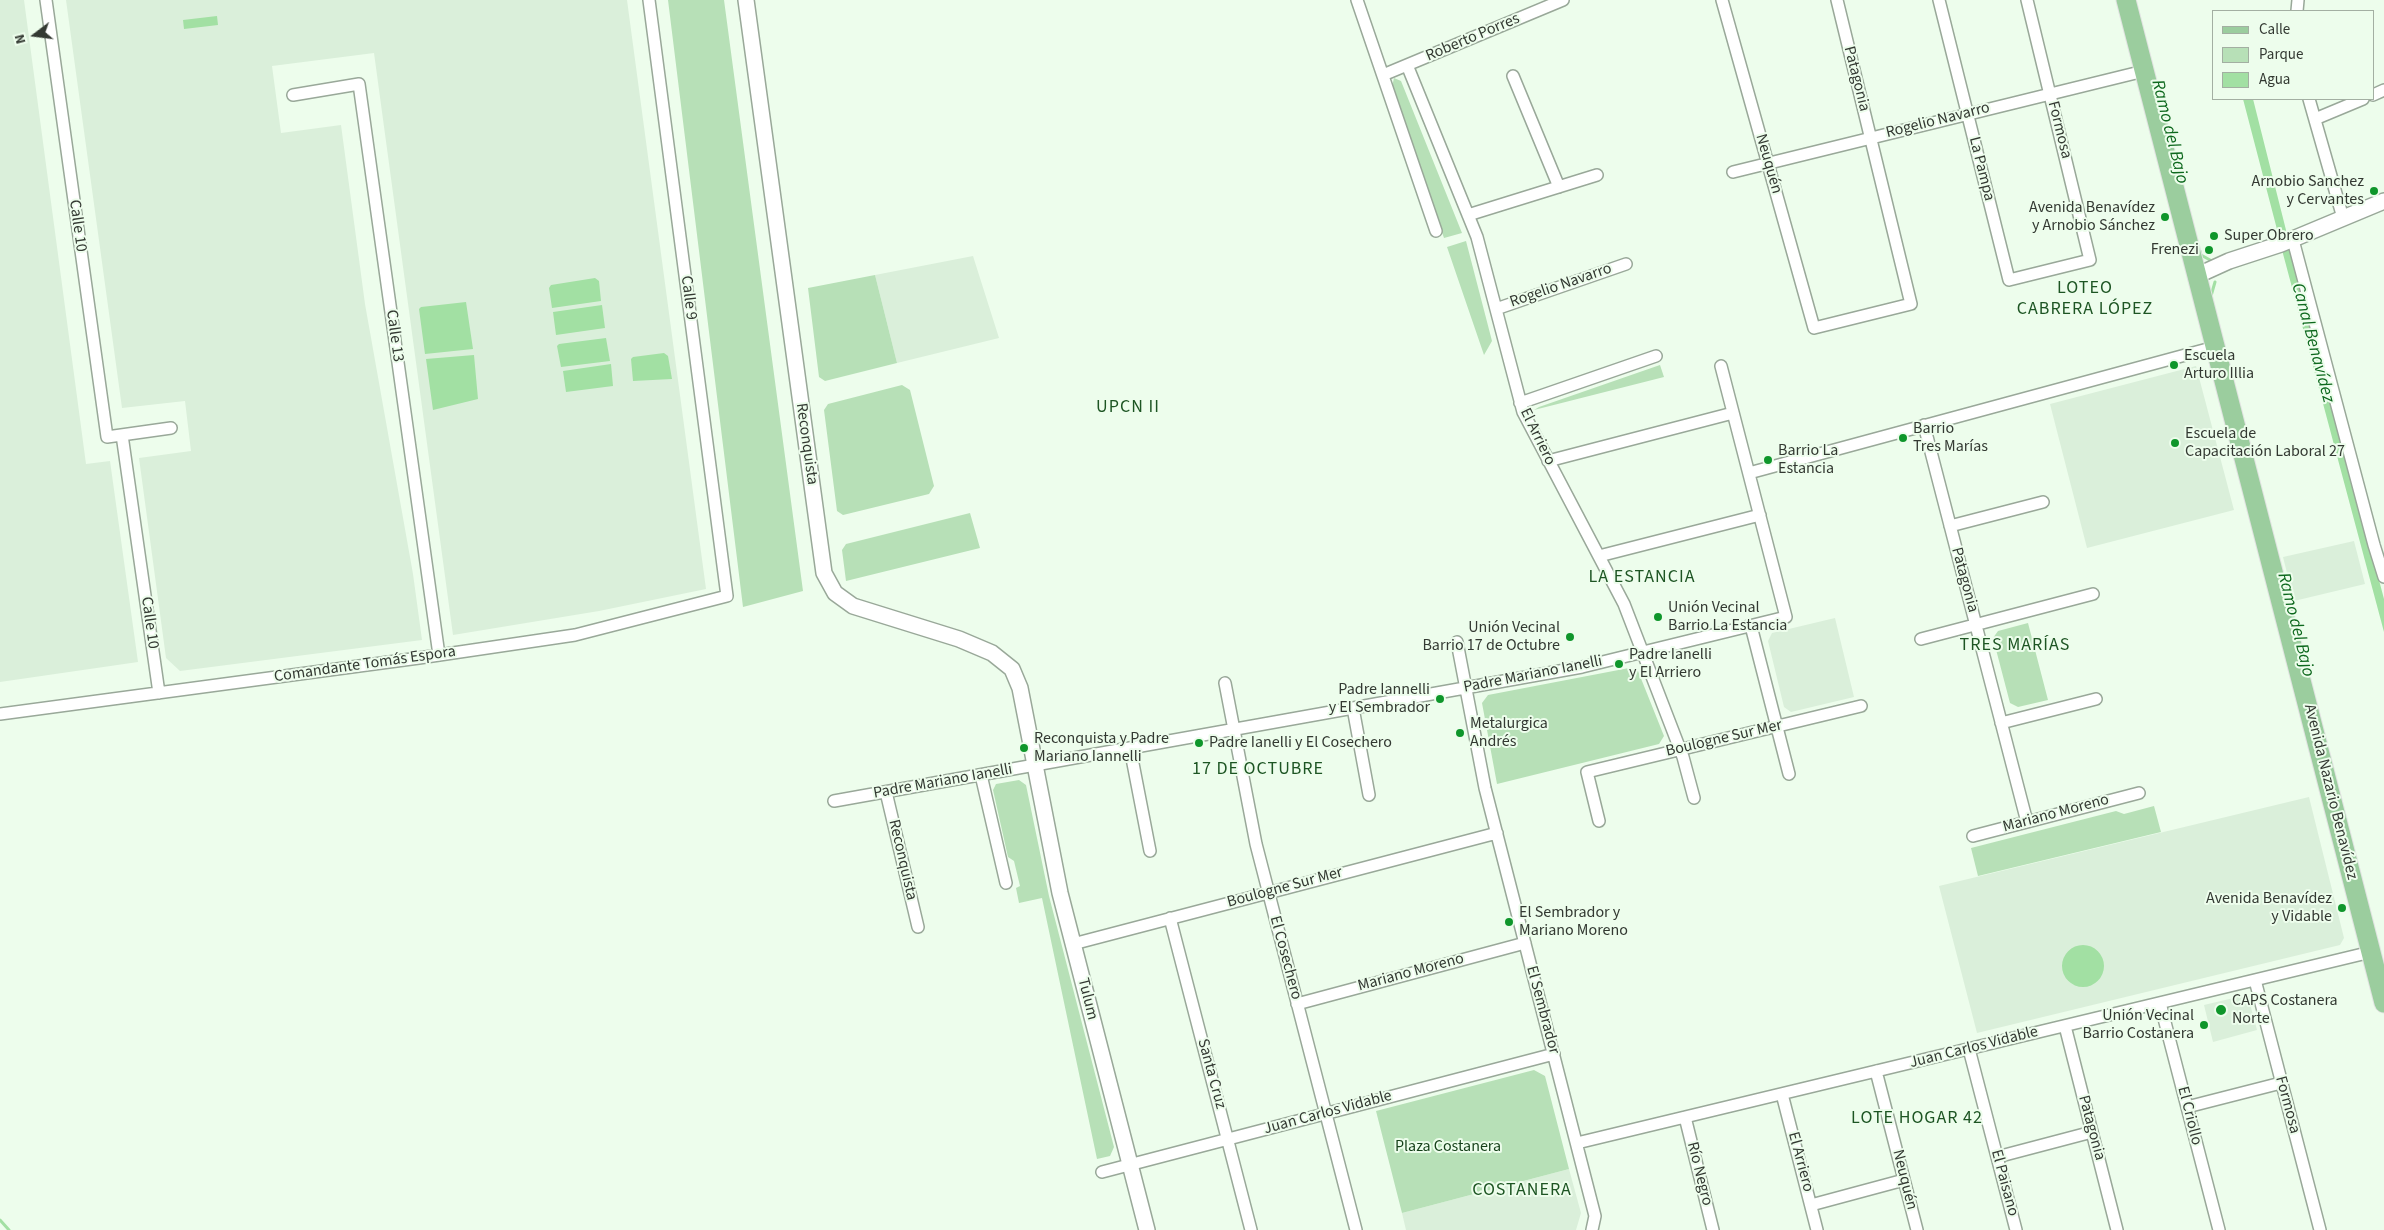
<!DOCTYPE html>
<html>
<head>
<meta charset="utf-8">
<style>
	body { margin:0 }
	#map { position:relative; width:2384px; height:1230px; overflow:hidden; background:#edfdec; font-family:"Source Sans 3",sans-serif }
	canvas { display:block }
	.legend { position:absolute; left:2212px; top:10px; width:162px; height:90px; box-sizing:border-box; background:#edfdec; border:1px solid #a3afa2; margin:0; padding:6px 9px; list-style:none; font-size:15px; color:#333932 }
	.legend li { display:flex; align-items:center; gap:10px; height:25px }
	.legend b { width:25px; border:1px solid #a3afa2 }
	.north { position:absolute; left:10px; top:10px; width:50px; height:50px; -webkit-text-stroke:4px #edfdec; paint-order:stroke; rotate:255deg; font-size:14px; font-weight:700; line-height:20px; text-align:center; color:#333932 }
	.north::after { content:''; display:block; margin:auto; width:18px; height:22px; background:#333932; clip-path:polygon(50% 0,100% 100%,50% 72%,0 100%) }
</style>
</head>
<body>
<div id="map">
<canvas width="2384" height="1230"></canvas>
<ul class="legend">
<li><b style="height:6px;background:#9bcd9e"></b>Calle</li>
<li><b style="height:14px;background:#b7e0b7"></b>Parque</li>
<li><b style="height:14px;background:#a2e0a3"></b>Agua</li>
</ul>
<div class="north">N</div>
</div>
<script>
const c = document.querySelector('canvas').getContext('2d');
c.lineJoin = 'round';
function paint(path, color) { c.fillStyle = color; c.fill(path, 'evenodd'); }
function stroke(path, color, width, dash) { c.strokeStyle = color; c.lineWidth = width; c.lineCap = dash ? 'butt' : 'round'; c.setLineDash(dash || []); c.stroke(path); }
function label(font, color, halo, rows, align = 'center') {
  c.font = font + ' "Source Sans 3",sans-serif'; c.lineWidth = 4; c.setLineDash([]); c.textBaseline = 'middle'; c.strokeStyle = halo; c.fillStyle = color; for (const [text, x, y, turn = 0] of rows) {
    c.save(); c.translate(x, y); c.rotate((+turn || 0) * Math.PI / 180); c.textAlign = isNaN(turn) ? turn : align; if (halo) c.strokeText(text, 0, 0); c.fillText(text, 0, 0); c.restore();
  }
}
paint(new Path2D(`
	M 0,0 L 24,0 L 86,464 L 110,461 L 138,662 L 0,682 Z
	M 66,0 L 627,0 L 706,589 L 599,611 L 453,635 L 374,53 L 272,66 L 281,133 L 341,125 L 365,304 L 413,574 L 422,640 L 180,671 L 166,658 L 139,458 L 191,451 L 185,401 L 122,408 Z
	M 973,256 L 999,338 L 897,363 L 875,275 Z
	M 2196,366 L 2234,510 L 2087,548 L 2050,404 Z
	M 2354,541 L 2365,584 L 2294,601 L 2283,557 Z
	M 1835,618 L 1854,697 L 1791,712 L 1784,707 L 1768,641 L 1772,633 Z
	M 2309,797 L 2344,938 L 2340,945 L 1977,1033 L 1939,886 Z
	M 2242,996 L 2249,1000 L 2257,1030 L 2213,1042 L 2204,1005 Z
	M 1569,1169 L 1581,1213 L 1576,1230 L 1406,1230 L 1402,1213 Z`), '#daefda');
paint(new Path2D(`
	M 668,0 L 724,0 L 803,591 L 743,607 Z
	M 1394,78 L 1401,81 L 1462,233 L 1444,238 L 1392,87 Z
	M 1466,241 L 1492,341 L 1484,355 L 1447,247 Z
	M 875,275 L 897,363 L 825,381 L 819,377 L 808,288 Z
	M 1660,365 L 1664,377 L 1534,410 L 1539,407 Z
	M 902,385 L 910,390 L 934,486 L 929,494 L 843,515 L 837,511 L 824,410 L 828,404 Z
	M 970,513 L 980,548 L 846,581 L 842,550 L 846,544 Z
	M 2028,623 L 2048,700 L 2018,707 L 2010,703 L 1993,638 L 1998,631 Z
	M 1629,668 L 1638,671 L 1664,736 L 1659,744 L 1497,784 L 1482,703 L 1488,695 Z
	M 1019,780 L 1026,785 L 1049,896 L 1114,1147 L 1110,1156 L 1097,1159 L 1042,898 L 1019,903 L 1016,888 L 1020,886 L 1014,861 L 1008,857 L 993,790 L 996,784 Z
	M 2154,806 L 2161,832 L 1978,876 L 1971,848 L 2116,811 L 2124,814 Z
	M 1534,1070 L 1545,1076 L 1569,1169 L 1402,1213 L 1376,1111 Z`), '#b7e0b7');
paint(new Path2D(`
	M 217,16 L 218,25 L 184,29 L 183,20 Z
	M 2243,99 L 2253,99 L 2287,234 L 2279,237 Z
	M 2291,247 L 2384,599 L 2384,632 L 2282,250 Z
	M 595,278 L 599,281 L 601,301 L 552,308 L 549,288 L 551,285 Z
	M 466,302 L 473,349 L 425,354 L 419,309 L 421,307 Z
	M 602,305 L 605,328 L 556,335 L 553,312 Z
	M 606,338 L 610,361 L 561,367 L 557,346 L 559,344 Z
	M 664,353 L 668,356 L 672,379 L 633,381 L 631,359 L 633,357 Z
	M 474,355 L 478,399 L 433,410 L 426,359 Z
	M 611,364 L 613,386 L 566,392 L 563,371 Z
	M2062 966a21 21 0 1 1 42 0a21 21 0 1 1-42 0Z`), '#a2e0a3');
stroke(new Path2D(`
	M 2200,251 L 2201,255 L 2210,260
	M 2211,296 L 2215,282
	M 0,1220 L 9,1230`), '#a2e0a3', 3);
const minor = new Path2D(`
	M 46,0 L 107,437 L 171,428
	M 1357,0 L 1436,231
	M 1722,0 L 1814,328 L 1911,304 L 1837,0
	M 1939,0 L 2009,280 L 2090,260 L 2027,0
	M 2297,11 L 2298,0
	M 1407,65 L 1477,237 L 1523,412 L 1624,604 L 1683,757 L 1694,798
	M 1383,75 L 1563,0
	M 1513,76 L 1559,187
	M 293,95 L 359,84 L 439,655
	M 2373,95 L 2384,90
	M 2309,99 L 2343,218
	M 2315,119 L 2363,99
	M 1733,172 L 2144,71
	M 1468,215 L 1597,175
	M 2293,240 L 2374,545 L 2384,577
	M 1496,309 L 1626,264
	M 1520,403 L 1656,356
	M 1924,425 L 2027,822
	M 122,435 L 159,693
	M 1548,461 L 1733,413
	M 1749,473 L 2215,347
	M 1950,526 L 2043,502
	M 1599,556 L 1760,515
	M 1751,626 L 1789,774
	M 1921,639 L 2093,594
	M 1457,642 L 1485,788 L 1595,1216 L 1592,1230
	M 1225,683 L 1256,844 L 1356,1230
	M 1353,708 L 1369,795
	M 0,714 L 419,658 L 575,635 L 727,596 L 649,0
	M 2001,723 L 2096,699
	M 1130,748 L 1150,851
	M 981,775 L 1006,883
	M 886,792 L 918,927
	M 834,801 L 1582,667 L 1786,617 L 1721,366
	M 1599,821 L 1587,772 L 1861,706
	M 1973,836 L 2139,793
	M 1170,918 L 1251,1230
	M 1073,944 L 1497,833
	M 2255,980 L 2320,1230
	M 2160,1003 L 2219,1230
	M 1297,1004 L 1525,943
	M 2065,1026 L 2117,1230
	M 1969,1049 L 2016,1230
	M 1876,1071 L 1917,1230
	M 1782,1094 L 1817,1230
	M 2187,1107 L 2281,1083
	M 1685,1117 L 1713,1230
	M 1577,1143 L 2371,952
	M 1997,1157 L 2092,1132
	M 1102,1172 L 1554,1054
	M 1811,1205 L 1904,1180`);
const tertiary = new Path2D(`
	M 746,0 L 824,573 L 835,593 L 853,606 L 959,639 L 992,653 L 1012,669 L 1020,688 L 1060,893 L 1147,1230
	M 2196,276 L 2229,261 L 2281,244 L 2384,201`);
const primary = new Path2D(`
	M 2126,0 L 2384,1003`);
stroke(minor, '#99a899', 14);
stroke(tertiary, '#99a899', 18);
stroke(primary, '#e2e3e2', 21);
stroke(minor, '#fff', 11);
stroke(tertiary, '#fff', 15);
stroke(primary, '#9bcd9e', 19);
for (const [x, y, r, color] of [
	[2374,191,5,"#0f962b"],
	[2165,217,5,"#0f962b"],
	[2214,236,5,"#0f962b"],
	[2209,250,5,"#0f962b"],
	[2174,365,5,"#0f962b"],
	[1903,438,5,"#0f962b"],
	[2175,443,5,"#0f962b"],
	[1768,460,5,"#0f962b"],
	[1658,617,5,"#0f962b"],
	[1570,637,5,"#0f962b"],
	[1619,664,5,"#0f962b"],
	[1440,699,5,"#0f962b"],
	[1460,733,5,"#0f962b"],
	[1199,743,5,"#0f962b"],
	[1024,748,5,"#0f962b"],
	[2342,908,5,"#0f962b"],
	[1509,922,5,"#0f962b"],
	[2221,1010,6,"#0f962b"],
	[2204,1025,5,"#0f962b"]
]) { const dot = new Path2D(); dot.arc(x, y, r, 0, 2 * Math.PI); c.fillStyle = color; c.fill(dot); stroke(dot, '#edfdec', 2); }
label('16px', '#333932', '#edfdec', [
	["Roberto Porres",1473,38,-23],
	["Patagonia",1856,79,76],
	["Rogelio Navarro",1938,121,-14],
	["Formosa",2059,130,76],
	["Neuquén",1768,164,74],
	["La Pampa",1981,169,76],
	["Calle 10",77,226,82],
	["Rogelio Navarro",1561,286,-19],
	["Calle 9",688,298,83],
	["Calle 13",394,336,82],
	["El Arriero",1537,437,64],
	["Reconquista",806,444,82],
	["Patagonia",1964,580,75],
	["Calle 10",149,623,82],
	["Comandante Tomás Espora",365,665,-8],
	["Padre Mariano Ianelli",1533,675,-11],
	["Boulogne Sur Mer",1724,739,-13],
	["Padre Mariano Ianelli",943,782,-10],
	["Avenida Nazario Benavídez",2330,792,76],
	["Mariano Moreno",2056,814,-15],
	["Reconquista",902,860,77],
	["Boulogne Sur Mer",1285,888,-15],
	["El Cosechero",1285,958,75],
	["Mariano Moreno",1411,973,-15],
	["Tulum",1087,999,76],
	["El Sembrador",1542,1010,75],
	["Juan Carlos Vidable",1974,1048,-14],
	["Santa Cruz",1211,1074,75],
	["Formosa",2287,1105,75],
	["Juan Carlos Vidable",1328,1113,-15],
	["El Criollo",2189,1116,76],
	["Patagonia",2091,1128,75],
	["El Arriero",1800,1162,75],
	["Río Negro",1699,1174,76],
	["Neuquén",1904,1180,76],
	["El Paisano",2004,1183,75]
]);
label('16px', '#333932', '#edfdec', [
	["Arnobio Sanchez",2364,182,"right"],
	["y Cervantes",2364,200,"right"],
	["Avenida Benavídez",2155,208,"right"],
	["y Arnobio Sánchez",2155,226,"right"],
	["Super Obrero",2224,236],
	["Frenezi",2199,250,"right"],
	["Escuela",2184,356],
	["Arturo Illia",2184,374],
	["Barrio",1913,429],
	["Tres Marías",1913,447],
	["Escuela de",2185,434],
	["Capacitación Laboral 27",2185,452],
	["Barrio La",1778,451],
	["Estancia",1778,469],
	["Unión Vecinal",1668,608],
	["Barrio La Estancia",1668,626],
	["Unión Vecinal",1560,628,"right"],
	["Barrio 17 de Octubre",1560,646,"right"],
	["Padre Ianelli",1629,655],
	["y El Arriero",1629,673],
	["Padre Iannelli",1430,690,"right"],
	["y El Sembrador",1430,708,"right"],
	["Metalurgica",1470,724],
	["Andrés",1470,742],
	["Reconquista y Padre",1034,739],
	["Mariano Iannelli",1034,757],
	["Padre Ianelli y El Cosechero",1209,743],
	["Avenida Benavídez",2332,899,"right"],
	["y Vidable",2332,917,"right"],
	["El Sembrador y",1519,913],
	["Mariano Moreno",1519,931],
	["CAPS Costanera",2232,1001],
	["Norte",2232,1019],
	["Unión Vecinal",2194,1016,"right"],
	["Barrio Costanera",2194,1034,"right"]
], 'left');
label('16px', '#143f18', '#edfdec', [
	["Plaza Costanera",1448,1147]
]);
label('italic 18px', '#0d681d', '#edfdec', [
	["Ramo del Bajo",2169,132,76],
	["Canal Benavídez",2312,343,75],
	["Ramo del Bajo",2295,625,76]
]);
c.letterSpacing = '1px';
label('18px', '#1d5523', '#edfdec', [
	["LOTEO",2085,289],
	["CABRERA LÓPEZ",2085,310],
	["UPCN II",1128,408],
	["LA ESTANCIA",1642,578],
	["TRES MARÍAS",2015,646],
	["17 DE OCTUBRE",1258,770],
	["LOTE HOGAR 42",1917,1119],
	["COSTANERA",1522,1191]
]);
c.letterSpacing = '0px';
</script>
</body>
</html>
